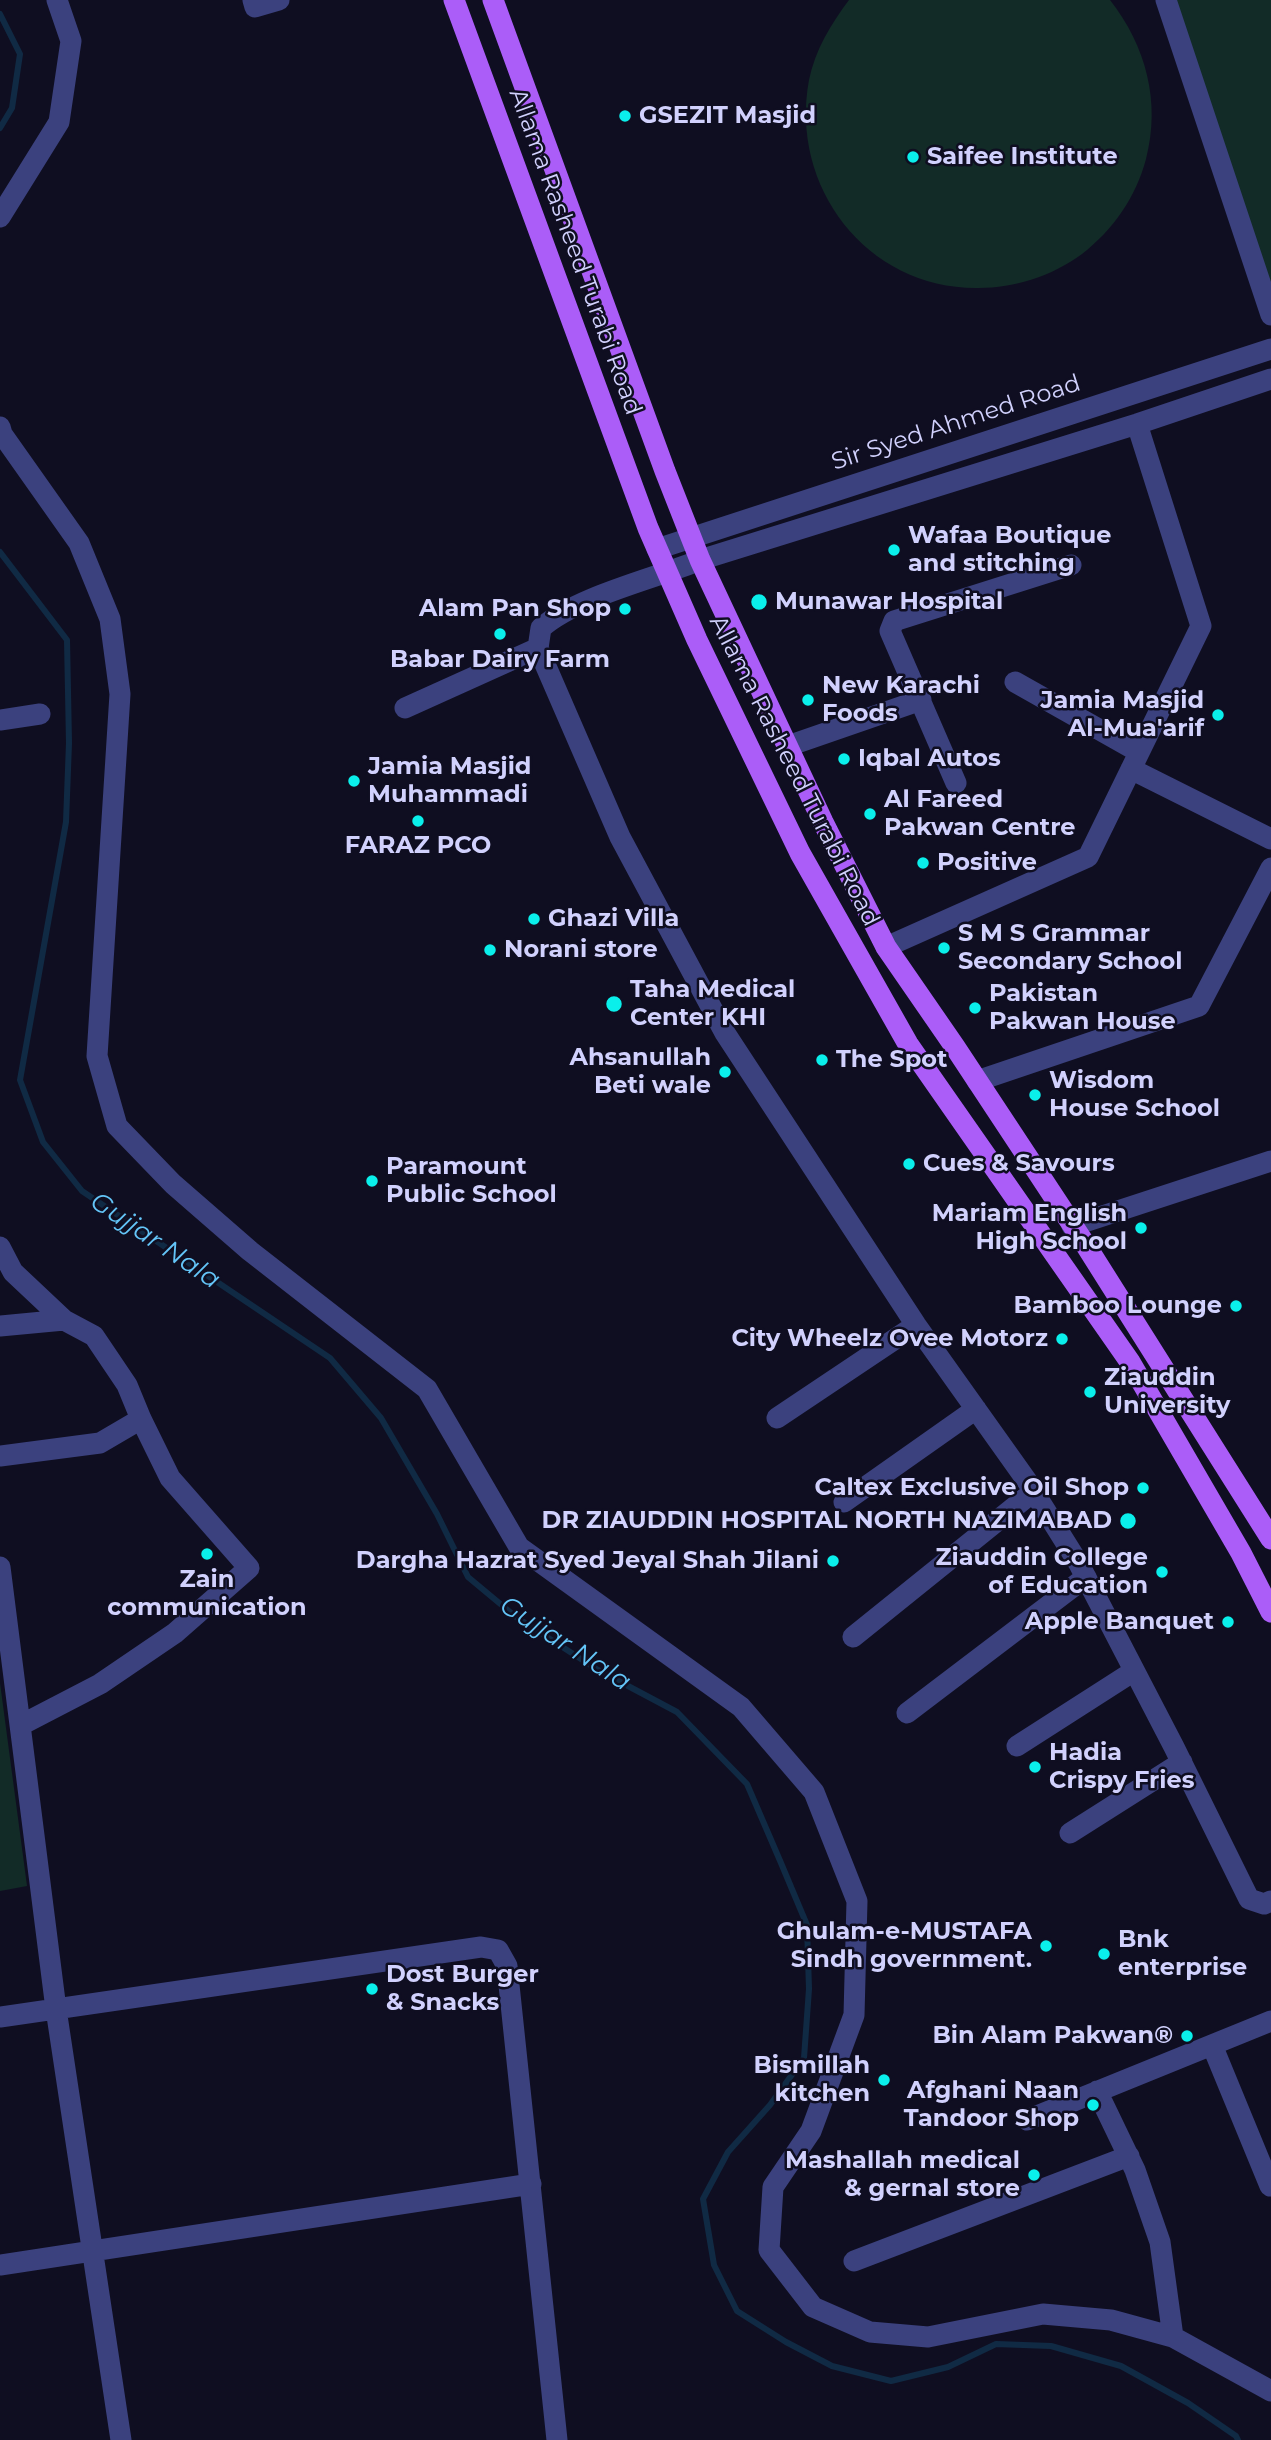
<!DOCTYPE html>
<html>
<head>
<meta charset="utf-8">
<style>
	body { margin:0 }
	canvas { display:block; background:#0f0e21 }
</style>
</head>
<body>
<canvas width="1271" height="2440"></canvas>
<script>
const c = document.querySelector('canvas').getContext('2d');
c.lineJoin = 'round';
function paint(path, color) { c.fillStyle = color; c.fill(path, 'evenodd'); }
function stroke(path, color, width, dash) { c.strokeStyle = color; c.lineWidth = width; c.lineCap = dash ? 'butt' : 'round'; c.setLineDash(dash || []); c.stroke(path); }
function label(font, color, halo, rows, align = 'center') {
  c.font = font + ' Montserrat,sans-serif'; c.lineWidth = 5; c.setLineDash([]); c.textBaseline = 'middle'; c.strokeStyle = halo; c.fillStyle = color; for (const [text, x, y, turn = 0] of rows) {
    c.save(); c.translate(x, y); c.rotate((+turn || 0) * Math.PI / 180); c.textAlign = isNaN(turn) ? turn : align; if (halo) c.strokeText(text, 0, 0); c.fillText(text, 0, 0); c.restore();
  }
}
paint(new Path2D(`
	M 849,0 L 1110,0 C 1146,46 1161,102 1146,159 C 1136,197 1113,230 1082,254 C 1052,276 1015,288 978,288 C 867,289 789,187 809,80 C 815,50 831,24 849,0 Z
	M 1166,0 L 1271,0 L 1271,315 Z
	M 0,1683 L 27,1886 L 0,1891 Z`), '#122b27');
stroke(new Path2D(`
	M 0,14 L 20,54 L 12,108 L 0,128
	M 0,552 L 67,640 L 69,743 L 66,822 L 20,1080 L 43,1142 L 82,1191 L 330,1358 L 381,1418 L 437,1514 L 468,1577 L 516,1617 L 598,1670 L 677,1712 L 747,1784 L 781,1863 L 807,1925 L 809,1989 L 804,2058 L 770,2105 L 728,2152 L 703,2199 L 714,2265 L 737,2311 L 786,2342 L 832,2366 L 891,2381 L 948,2367 L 996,2344 L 1051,2346 L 1121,2366 L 1188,2403 L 1236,2436 L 1238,2440`), '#102a44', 6);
stroke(new Path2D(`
	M 253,0 L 255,7 L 279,0
	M 1166,0 L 1271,315
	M 0,217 L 59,122 L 71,41 L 57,0
	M 1271,379 L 1137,424 L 700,560 C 654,579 578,596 541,628 L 538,648 L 620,837 L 725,1033 L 916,1325 L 1027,1481 L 1079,1564 L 1174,1747 L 1249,1899 L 1264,1904 L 1271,1901
	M 0,427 L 2,434 L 79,543 L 110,619 L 120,694 L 97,1056 L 117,1126 L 173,1184 L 250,1251 L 427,1389 L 519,1547 L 741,1707 L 814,1792 L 857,1901 L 854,2015 L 811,2131 L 773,2187 L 769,2250 L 813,2307 L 870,2332 L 928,2337 L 1043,2314 L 1111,2320 L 1173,2337 L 1271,2391
	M 657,549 L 1271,349
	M 1015,682 L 1139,752
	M 405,708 L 538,648
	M 0,720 L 40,714
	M 788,746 L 921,700
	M 1131,769 L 1271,839
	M 956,783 L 890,631 L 894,621 L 1071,565
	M 886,947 L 1088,857 L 1201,626 L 1137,424
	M 977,1081 L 1199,1006 L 1271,868
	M 1072,1226 L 1271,1161
	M 0,1247 L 13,1272 L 64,1320 L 94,1336 L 127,1385 L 141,1419 L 170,1478 L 249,1568 L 175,1633 L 100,1684 L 21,1725
	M 0,1326 L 64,1320
	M 777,1418 L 916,1325
	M 0,1456 L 100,1443 L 141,1419
	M 844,1502 L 976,1409
	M 0,1567 L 56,2009 L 121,2440
	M 853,1637 L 1033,1492
	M 907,1713 L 1086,1577
	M 1017,1746 L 1134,1671
	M 1070,1833 L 1182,1762
	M 0,2017 L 481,1947 L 498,1950 L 507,1966 L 557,2440
	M 1212,2045 L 1270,2186
	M 1097,2091 L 1135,2170 L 1160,2242 L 1173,2337
	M 1027,2120 L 1271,2021
	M 854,2261 L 1129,2156
	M 0,2265 L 531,2184`), '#3b417e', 21);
stroke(new Path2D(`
	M 454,0 L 648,528 L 697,640 L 800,853 L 908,1044 L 1130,1362 L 1241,1553 L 1271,1612
	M 493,0 L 665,471 L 700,560 L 823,822 L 886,947 L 955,1047 L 1085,1244 L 1271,1539`), '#ab5df8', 21);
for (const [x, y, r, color] of [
	[625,116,7,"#0aefeb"],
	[913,157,7,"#0aefeb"],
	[894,550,7,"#0aefeb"],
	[759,602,9,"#0aefeb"],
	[625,609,7,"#0aefeb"],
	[500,634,7,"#0aefeb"],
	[808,700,7,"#0aefeb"],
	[1218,715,7,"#0aefeb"],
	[844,759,7,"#0aefeb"],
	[354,781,7,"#0aefeb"],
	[870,814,7,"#0aefeb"],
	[418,821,7,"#0aefeb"],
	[923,863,7,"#0aefeb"],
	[534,919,7,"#0aefeb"],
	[944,948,7,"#0aefeb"],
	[490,950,7,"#0aefeb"],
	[614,1004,9,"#0aefeb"],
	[975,1008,7,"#0aefeb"],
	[822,1060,7,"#0aefeb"],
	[725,1072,7,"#0aefeb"],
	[1035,1095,7,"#0aefeb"],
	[909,1164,7,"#0aefeb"],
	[372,1181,7,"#0aefeb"],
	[1141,1228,7,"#0aefeb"],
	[1236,1306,7,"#0aefeb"],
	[1062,1339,7,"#0aefeb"],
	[1090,1392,7,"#0aefeb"],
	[1143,1488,7,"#0aefeb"],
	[1128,1521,9,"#0aefeb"],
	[207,1554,7,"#0aefeb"],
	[833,1561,7,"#0aefeb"],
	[1162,1572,7,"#0aefeb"],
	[1228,1622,7,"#0aefeb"],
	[1035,1767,7,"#0aefeb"],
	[1046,1946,7,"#0aefeb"],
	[1104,1954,7,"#0aefeb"],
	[372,1989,7,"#0aefeb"],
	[1187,2036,7,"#0aefeb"],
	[884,2080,7,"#0aefeb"],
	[1093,2105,7,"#0aefeb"],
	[1034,2175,7,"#0aefeb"]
]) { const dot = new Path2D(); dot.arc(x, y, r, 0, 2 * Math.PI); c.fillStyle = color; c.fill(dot); stroke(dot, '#0f0e21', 2.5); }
label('bold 24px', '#d1d1fd', '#0f0e21', [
	["GSEZIT Masjid",639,116],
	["Saifee Institute",927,157],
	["Wafaa Boutique",908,536],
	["and stitching",908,564],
	["Munawar Hospital",775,602],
	["Alam Pan Shop",611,609,"right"],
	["Babar Dairy Farm",500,660,"center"],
	["New Karachi",822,686],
	["Foods",822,714],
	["Jamia Masjid",1204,701,"right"],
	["Al-Mua'arif",1204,729,"right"],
	["Iqbal Autos",858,759],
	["Jamia Masjid",368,767],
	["Muhammadi",368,795],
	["Al Fareed",884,800],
	["Pakwan Centre",884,828],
	["FARAZ PCO",418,846,"center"],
	["Positive",937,863],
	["Ghazi Villa",548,919],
	["S M S Grammar",958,934],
	["Secondary School",958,962],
	["Norani store",504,950],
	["Taha Medical",630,990],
	["Center KHI",630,1018],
	["Pakistan",989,994],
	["Pakwan House",989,1022],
	["Ahsanullah",711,1058,"right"],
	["Beti wale",711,1086,"right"],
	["The Spot",836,1060],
	["Wisdom",1049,1081],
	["House School",1049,1109],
	["Cues & Savours",923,1164],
	["Paramount",386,1167],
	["Public School",386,1195],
	["Mariam English",1127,1214,"right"],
	["High School",1127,1242,"right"],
	["Bamboo Lounge",1222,1306,"right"],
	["City Wheelz Ovee Motorz",1048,1339,"right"],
	["Ziauddin",1104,1378],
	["University",1104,1406],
	["Caltex Exclusive Oil Shop",1129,1488,"right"],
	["DR ZIAUDDIN HOSPITAL NORTH NAZIMABAD",1112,1521,"right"],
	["Ziauddin College",1148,1558,"right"],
	["of Education",1148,1586,"right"],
	["Dargha Hazrat Syed Jeyal Shah Jilani",819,1561,"right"],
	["Zain",207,1580,"center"],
	["communication",207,1608,"center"],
	["Apple Banquet",1214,1622,"right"],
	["Hadia",1049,1753],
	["Crispy Fries",1049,1781],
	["Ghulam-e-MUSTAFA",1032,1932,"right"],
	["Sindh government.",1032,1960,"right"],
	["Bnk",1118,1940],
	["enterprise",1118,1968],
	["Dost Burger",386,1975],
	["& Snacks",386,2003],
	["Bin Alam Pakwan®",1173,2036,"right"],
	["Bismillah",870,2066,"right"],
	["kitchen",870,2094,"right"],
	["Afghani Naan",1079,2091,"right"],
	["Tandoor Shop",1079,2119,"right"],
	["Mashallah medical",1020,2161,"right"],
	["& gernal store",1020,2189,"right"]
], 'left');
label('24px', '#d1d1fd', '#0f0e21', [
	["Allama Rasheed Turabi Road",575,252,70],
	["Sir Syed Ahmed Road",956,423,-18],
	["Allama Rasheed Turabi Road",794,771,63]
]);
label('italic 26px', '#64c5f8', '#0f0e21', [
	["Gujjar Nala",155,1241,34],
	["Gujjar Nala",565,1644,33]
]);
</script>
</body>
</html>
